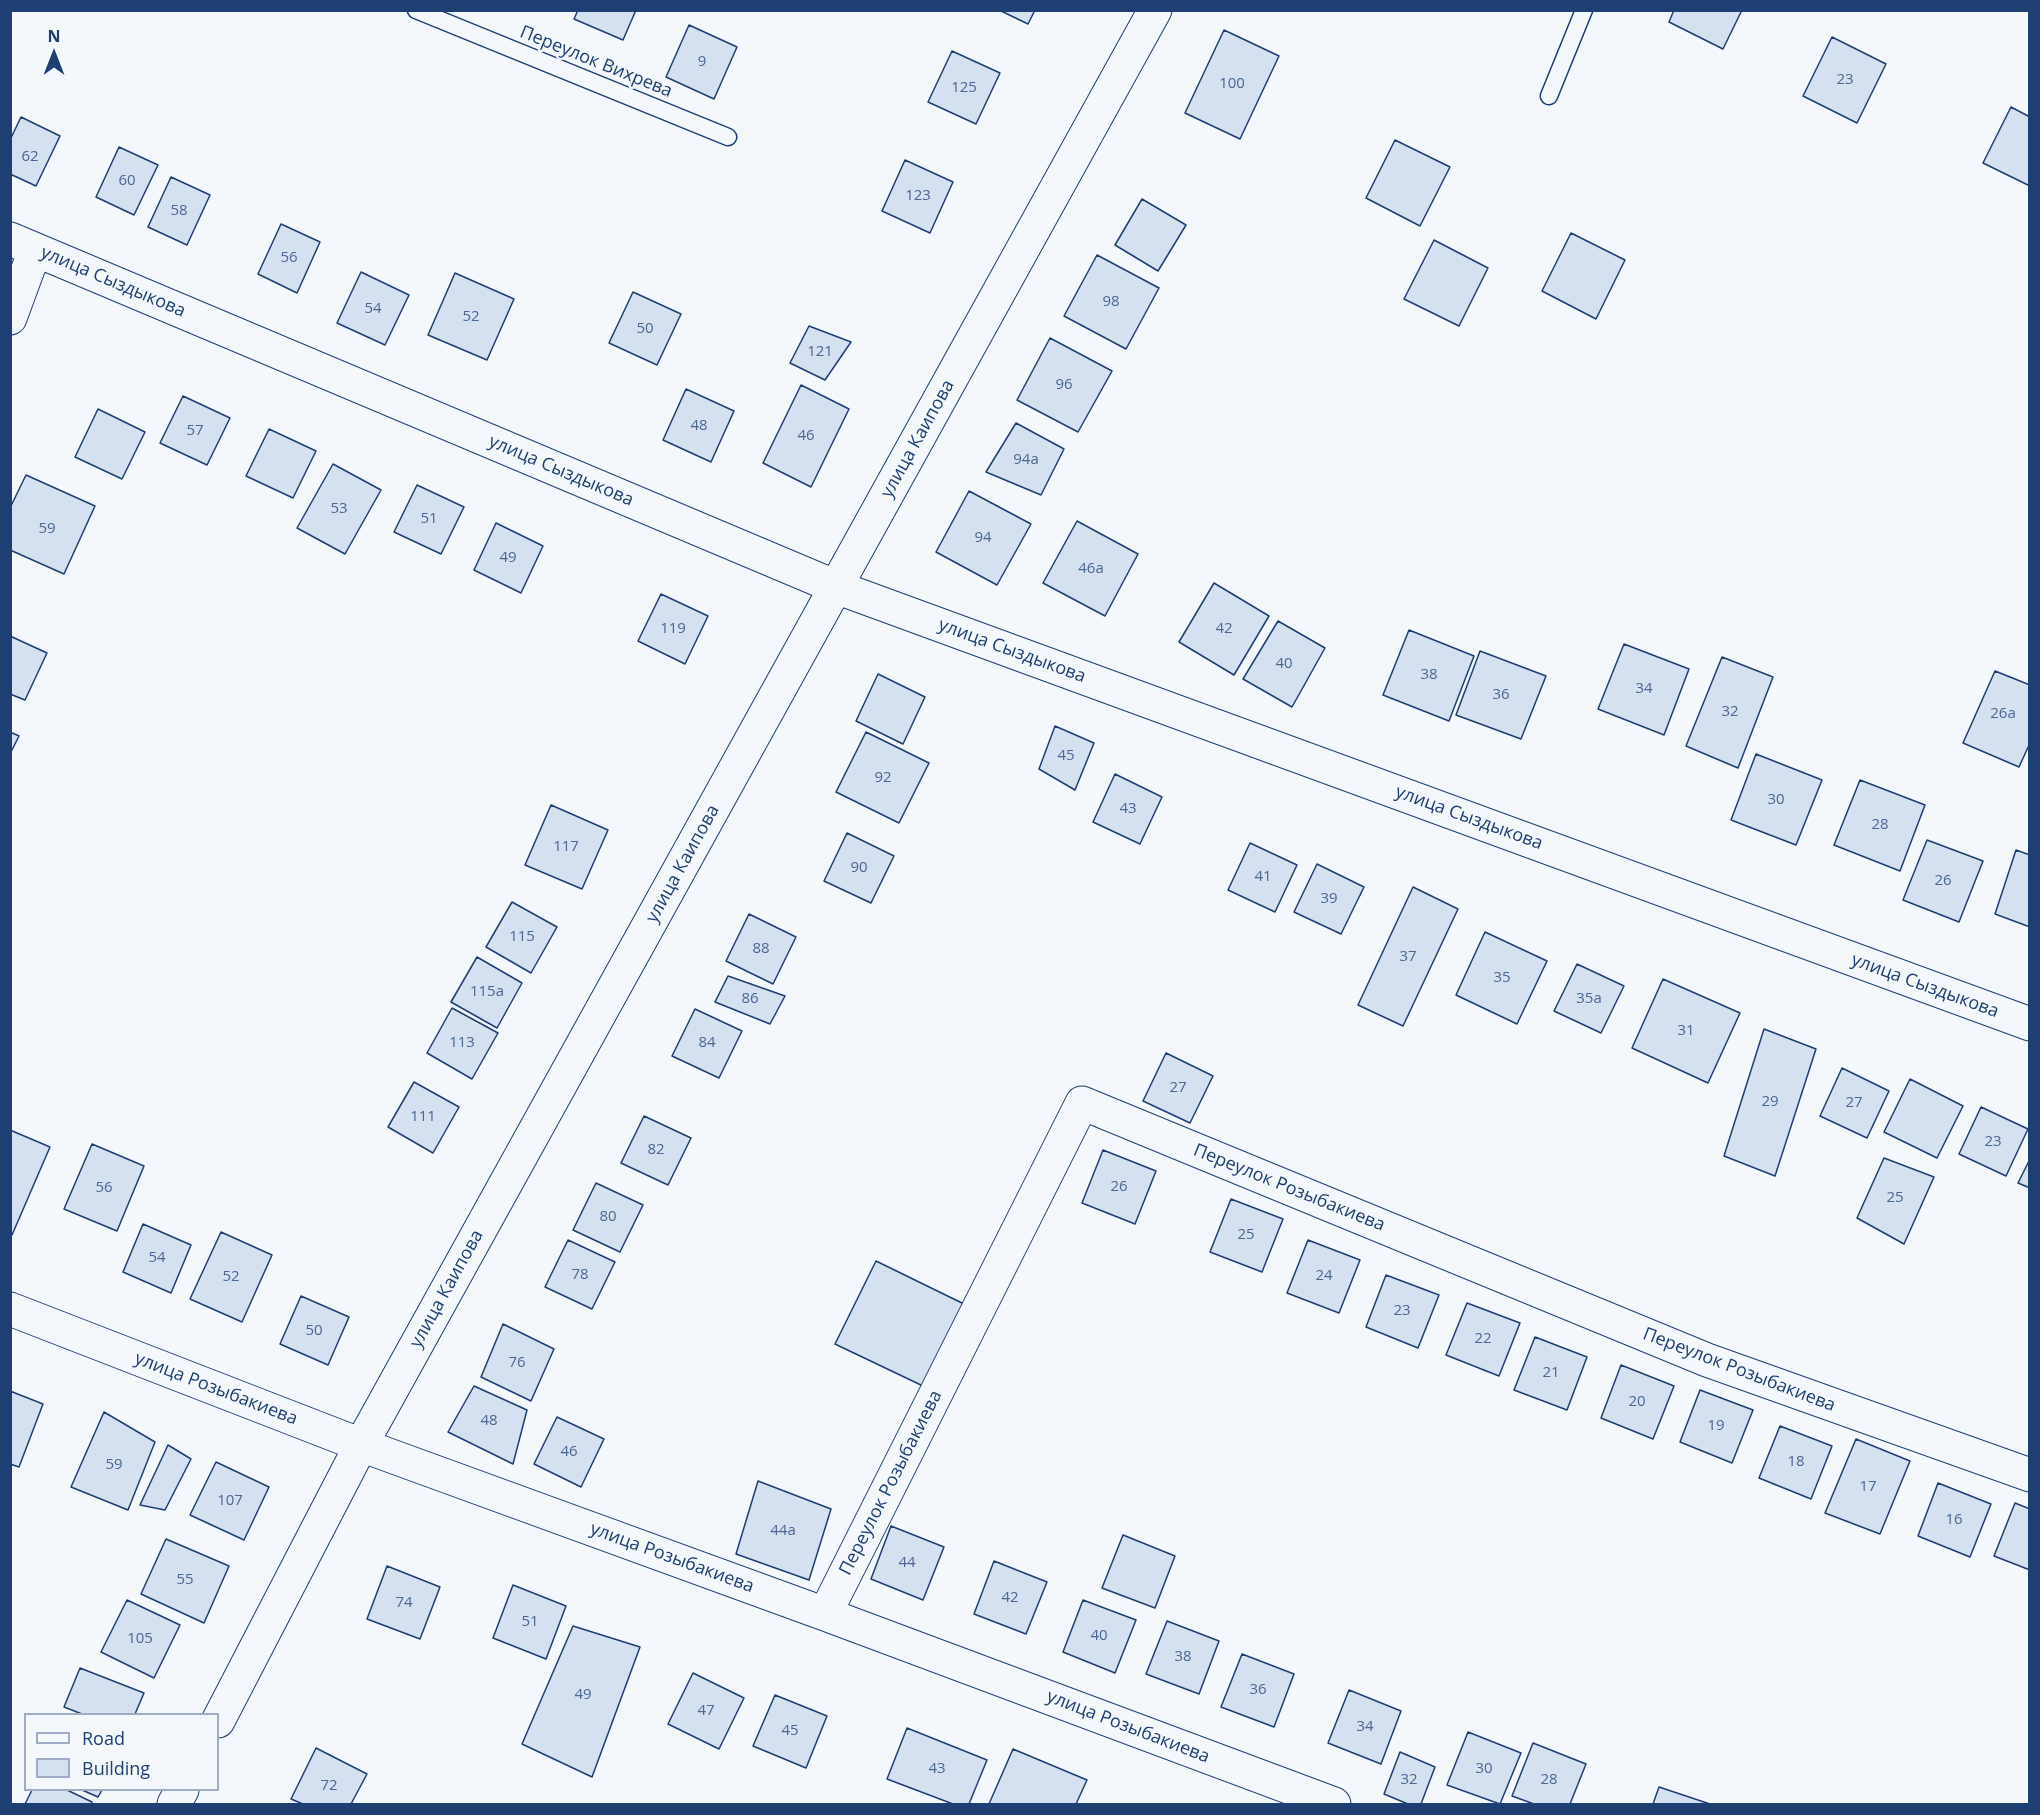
<!DOCTYPE html>
<html>
<head>
<meta charset="utf-8">
<style>
	body { margin:0 }
	#map { position:relative; width:2040px; height:1815px; overflow:hidden; background:#f4f7fb; font-family:"Open Sans",sans-serif }
	canvas { display:block }
	.frame { position:absolute; inset:0; border:12px solid #1d3f73; pointer-events:none }
	.legend { position:absolute; left:24px; top:1713px; width:195px; height:78px; box-sizing:border-box; background:#f4f7fb; border:2px solid #9eadc5; margin:0; padding:8px 10px; list-style:none; font-size:18px; color:#1d3f73 }
	.legend li { display:flex; align-items:center; gap:12px; height:30px }
	.legend b { width:30px; border:2px solid #9eadc5 }
	.north { position:absolute; left:24px; top:24px; width:60px; height:60px; -webkit-text-stroke:4px #f4f7fb; paint-order:stroke; rotate:0deg; font-size:16px; font-weight:700; line-height:24px; text-align:center; color:#1d3f73 }
	.north::after { content:''; display:block; margin:auto; width:21px; height:27px; background:#1d3f73; clip-path:polygon(50% 0,100% 100%,50% 72%,0 100%) }
</style>
</head>
<body>
<div id="map">
<canvas width="2040" height="1815"></canvas>
<div class="frame"></div>
<ul class="legend">
<li><b style="height:8px;background:#f4f7fb"></b>Road</li>
<li><b style="height:16px;background:#d5e0f0"></b>Building</li>
</ul>
<div class="north">N</div>
</div>
<script>
const c = document.querySelector('canvas').getContext('2d');
c.lineJoin = 'round';
function paint(path, color) { c.fillStyle = color; c.fill(path, 'evenodd'); }
function stroke(path, color, width, dash) { c.strokeStyle = color; c.lineWidth = width; c.lineCap = dash ? 'butt' : 'round'; c.setLineDash(dash || []); c.stroke(path); }
function label(font, color, halo, rows, align = 'center') {
  c.font = font + ' "Open Sans",sans-serif'; c.lineWidth = 4.5; c.setLineDash([]); c.textBaseline = 'middle'; c.strokeStyle = halo; c.fillStyle = color; for (const [text, x, y, turn = 0] of rows) {
    c.save(); c.translate(x, y); c.rotate((+turn || 0) * Math.PI / 180); c.textAlign = isNaN(turn) ? turn : align; if (halo) c.strokeText(text, 0, 0); c.fillText(text, 0, 0); c.restore();
  }
}
const building = new Path2D(`
	M 578,10 L 636,10 L 623,40 L 574,19 Z
	M 999,10 L 1035,10 L 1028,24 Z
	M 1674,10 L 1742,10 L 1723,49 L 1669,22 Z
	M 689,25 L 737,47 L 714,99 L 666,77 Z
	M 1224,30 L 1279,56 L 1240,139 L 1185,113 Z
	M 1832,37 L 1886,64 L 1857,123 L 1803,96 Z
	M 952,51 L 1000,73 L 976,124 L 928,102 Z
	M 2011,107 L 2030,117 L 2030,186 L 1983,163 Z
	M 21,117 L 60,136 L 36,186 L 10,174 L 10,140 Z
	M 1395,140 L 1450,167 L 1420,226 L 1366,198 Z
	M 119,147 L 158,165 L 134,215 L 96,197 Z
	M 905,160 L 953,182 L 930,233 L 882,211 Z
	M 171,177 L 210,195 L 187,245 L 148,227 Z
	M 1142,199 L 1186,225 L 1158,271 L 1115,245 Z
	M 281,224 L 320,242 L 297,293 L 258,274 Z
	M 1571,233 L 1625,260 L 1596,319 L 1542,291 Z
	M 1434,240 L 1488,268 L 1459,326 L 1404,299 Z
	M 1097,255 L 1159,288 L 1126,349 L 1064,316 Z
	M 361,272 L 409,295 L 385,345 L 337,323 Z
	M 455,273 L 514,299 L 487,360 L 428,335 Z
	M 633,292 L 681,314 L 657,365 L 609,343 Z
	M 809,326 L 851,342 L 825,380 L 790,363 Z
	M 1050,338 L 1112,371 L 1078,432 L 1017,400 Z
	M 801,385 L 849,409 L 811,487 L 763,463 Z
	M 686,389 L 734,411 L 711,462 L 663,440 Z
	M 183,396 L 230,418 L 207,465 L 160,443 Z
	M 98,409 L 145,432 L 122,479 L 75,457 Z
	M 1016,423 L 1064,449 L 1041,495 L 986,472 Z
	M 269,429 L 316,451 L 293,498 L 246,476 Z
	M 333,464 L 381,490 L 345,554 L 297,528 Z
	M 26,475 L 95,506 L 64,574 L 10,550 L 10,508 Z
	M 417,485 L 464,507 L 441,554 L 394,532 Z
	M 969,491 L 1031,524 L 997,585 L 936,552 Z
	M 1077,521 L 1138,554 L 1105,616 L 1043,583 Z
	M 496,523 L 543,546 L 521,593 L 474,570 Z
	M 1214,583 L 1269,616 L 1234,675 L 1179,642 Z
	M 661,594 L 708,616 L 685,664 L 638,641 Z
	M 1278,621 L 1325,648 L 1292,707 L 1243,679 Z
	M 1409,630 L 1474,656 L 1449,721 L 1383,695 Z
	M 10,636 L 47,653 L 25,700 L 10,694 Z
	M 1624,644 L 1689,669 L 1664,735 L 1598,709 Z
	M 1480,651 L 1546,676 L 1521,739 L 1456,715 Z
	M 1722,657 L 1773,677 L 1738,768 L 1686,746 Z
	M 1995,671 L 2030,685 L 2030,743 L 2019,767 L 1963,743 Z
	M 878,674 L 925,697 L 903,744 L 856,721 Z
	M 1055,726 L 1094,743 L 1075,790 L 1039,769 Z
	M 10,732 L 19,736 L 10,754 Z
	M 866,732 L 929,763 L 899,823 L 836,792 Z
	M 1756,754 L 1822,780 L 1796,845 L 1731,820 Z
	M 1115,774 L 1162,797 L 1140,844 L 1093,822 Z
	M 1860,780 L 1925,805 L 1900,871 L 1834,845 Z
	M 551,805 L 608,830 L 582,889 L 525,865 Z
	M 847,833 L 894,856 L 871,903 L 824,881 Z
	M 1927,840 L 1983,861 L 1959,922 L 1903,900 Z
	M 1250,843 L 1297,865 L 1275,912 L 1228,890 Z
	M 2016,850 L 2030,855 L 2030,927 L 1995,914 Z
	M 1317,864 L 1364,887 L 1341,934 L 1294,912 Z
	M 1413,887 L 1458,909 L 1403,1026 L 1358,1005 Z
	M 512,902 L 557,927 L 531,973 L 486,947 Z
	M 749,914 L 796,937 L 773,984 L 726,961 Z
	M 1485,932 L 1547,961 L 1517,1024 L 1456,995 Z
	M 477,957 L 522,983 L 497,1028 L 451,1002 Z
	M 1577,964 L 1624,986 L 1601,1033 L 1554,1011 Z
	M 728,976 L 785,996 L 770,1024 L 715,1002 Z
	M 1663,979 L 1740,1013 L 1708,1083 L 1632,1048 Z
	M 452,1008 L 498,1033 L 472,1079 L 427,1053 Z
	M 695,1009 L 742,1031 L 719,1078 L 672,1056 Z
	M 1764,1029 L 1816,1049 L 1775,1176 L 1724,1156 Z
	M 1166,1053 L 1213,1076 L 1190,1123 L 1143,1101 Z
	M 1842,1068 L 1889,1091 L 1867,1138 L 1820,1116 Z
	M 1910,1079 L 1963,1106 L 1937,1158 L 1884,1132 Z
	M 414,1082 L 459,1107 L 433,1153 L 388,1127 Z
	M 1981,1107 L 2028,1129 L 2006,1176 L 1959,1154 Z
	M 644,1116 L 691,1138 L 668,1185 L 621,1163 Z
	M 10,1130 L 50,1147 L 12,1235 L 10,1235 Z
	M 92,1144 L 144,1166 L 117,1231 L 64,1209 Z
	M 1103,1150 L 1156,1171 L 1135,1224 L 1082,1203 Z
	M 1884,1158 L 1934,1177 L 1904,1244 L 1857,1218 Z
	M 2030,1159 L 2030,1188 L 2018,1183 Z
	M 596,1183 L 643,1205 L 620,1252 L 573,1230 Z
	M 1231,1199 L 1283,1219 L 1262,1272 L 1210,1252 Z
	M 143,1224 L 191,1245 L 171,1293 L 123,1272 Z
	M 221,1232 L 272,1255 L 242,1322 L 190,1299 Z
	M 568,1240 L 615,1262 L 592,1309 L 545,1287 Z
	M 1308,1240 L 1360,1260 L 1339,1313 L 1287,1293 Z
	M 876,1261 L 964,1304 L 923,1386 L 835,1344 Z
	M 1386,1275 L 1439,1295 L 1418,1348 L 1366,1327 Z
	M 301,1296 L 349,1317 L 328,1365 L 280,1344 Z
	M 1467,1303 L 1520,1323 L 1499,1376 L 1446,1355 Z
	M 503,1324 L 554,1349 L 531,1401 L 481,1377 Z
	M 1535,1337 L 1587,1357 L 1567,1410 L 1514,1390 Z
	M 1621,1365 L 1674,1386 L 1653,1439 L 1601,1418 Z
	M 474,1386 L 527,1410 L 513,1464 L 448,1432 Z
	M 1700,1390 L 1753,1410 L 1732,1463 L 1680,1442 Z
	M 10,1391 L 43,1404 L 19,1467 L 10,1464 Z
	M 104,1412 L 155,1442 L 128,1510 L 71,1487 Z
	M 557,1417 L 604,1439 L 581,1487 L 534,1464 Z
	M 1780,1426 L 1832,1446 L 1811,1499 L 1759,1478 Z
	M 1856,1439 L 1910,1461 L 1880,1534 L 1825,1513 Z
	M 168,1445 L 191,1459 L 165,1510 L 140,1505 Z
	M 216,1462 L 269,1487 L 244,1540 L 190,1515 Z
	M 758,1481 L 831,1509 L 809,1580 L 736,1554 Z
	M 1938,1483 L 1991,1504 L 1970,1557 L 1918,1536 Z
	M 2015,1503 L 2030,1509 L 2030,1570 L 1994,1556 Z
	M 891,1526 L 944,1547 L 923,1600 L 871,1579 Z
	M 1123,1535 L 1175,1556 L 1155,1608 L 1102,1588 Z
	M 166,1539 L 229,1566 L 204,1623 L 141,1594 Z
	M 994,1561 L 1047,1582 L 1026,1634 L 974,1614 Z
	M 387,1566 L 440,1587 L 420,1639 L 367,1619 Z
	M 513,1585 L 566,1606 L 546,1659 L 493,1638 Z
	M 127,1600 L 180,1625 L 154,1678 L 101,1652 Z
	M 1083,1600 L 1136,1620 L 1115,1673 L 1063,1652 Z
	M 1167,1621 L 1219,1641 L 1199,1694 L 1146,1674 Z
	M 573,1626 L 640,1647 L 592,1777 L 522,1744 Z
	M 1242,1654 L 1294,1674 L 1274,1727 L 1221,1707 Z
	M 80,1668 L 144,1693 L 135,1714 L 82,1714 L 64,1707 Z
	M 693,1673 L 744,1698 L 719,1749 L 668,1724 Z
	M 1349,1690 L 1401,1711 L 1381,1764 L 1328,1743 Z
	M 775,1695 L 827,1716 L 806,1768 L 753,1746 Z
	M 907,1728 L 987,1760 L 969,1804 L 953,1804 L 887,1779 Z
	M 1468,1732 L 1521,1753 L 1500,1804 L 1447,1785 Z
	M 1533,1743 L 1586,1764 L 1570,1804 L 1534,1804 L 1512,1796 Z
	M 316,1748 L 367,1774 L 351,1804 L 303,1804 L 291,1799 Z
	M 1013,1749 L 1087,1780 L 1076,1804 L 989,1804 Z
	M 1400,1752 L 1435,1767 L 1421,1804 L 1408,1804 L 1384,1794 Z
	M 1659,1787 L 1710,1804 L 1653,1804 Z
	M 32,1790 L 67,1790 L 92,1802 L 91,1804 L 25,1804 Z
	M 82,1790 L 102,1790 L 98,1797 Z`);
paint(building, '#d5e0f0');
stroke(building, '#1d3f73', 1.5);
const lane = new Path2D(`
	M 416,10 L 728,137
	M 1549,96 L 1584,10`);
const street = new Path2D(`
	M 10,239 L 836,587 L 2030,1024
	M 10,318 L 35,250
	M 10,1309 L 361,1445 L 825,1614 L 1334,1804
	M 825,1614 L 1082,1103 L 1707,1360 L 2030,1475
	M 218,1721 L 361,1445 L 1155,10
	M 174,1804 L 182,1790`);
stroke(lane, '#1d3f73', 19);
stroke(street, '#1d3f73', 35);
stroke(lane, '#f4f7fb', 16);
stroke(street, '#f4f7fb', 33);
label('15px', '#4b6792', null, [
	["9",702,62],
	["23",1845,80],
	["100",1232,84],
	["125",964,88],
	["62",30,157],
	["60",127,181],
	["123",918,196],
	["58",179,211],
	["56",289,258],
	["98",1111,302],
	["54",373,309],
	["52",471,317],
	["50",645,329],
	["121",820,352],
	["96",1064,385],
	["48",699,426],
	["57",195,431],
	["46",806,436],
	["94а",1026,460],
	["53",339,509],
	["51",429,519],
	["59",47,529],
	["94",983,538],
	["49",508,558],
	["46а",1091,569],
	["119",673,629],
	["42",1224,629],
	["40",1284,664],
	["38",1429,675],
	["34",1644,689],
	["36",1501,695],
	["32",1730,712],
	["26а",2003,714],
	["45",1066,756],
	["92",883,778],
	["30",1776,800],
	["43",1128,809],
	["28",1880,825],
	["117",566,847],
	["90",859,868],
	["41",1263,877],
	["26",1943,881],
	["39",1329,899],
	["115",522,937],
	["88",761,949],
	["37",1408,957],
	["35",1502,978],
	["115а",487,992],
	["86",750,999],
	["35а",1589,999],
	["31",1686,1031],
	["113",462,1043],
	["84",707,1043],
	["27",1178,1088],
	["29",1770,1102],
	["27",1854,1103],
	["111",423,1117],
	["23",1993,1142],
	["82",656,1150],
	["26",1119,1187],
	["56",104,1188],
	["25",1895,1198],
	["80",608,1217],
	["25",1246,1235],
	["54",157,1258],
	["78",580,1275],
	["24",1324,1276],
	["52",231,1277],
	["23",1402,1311],
	["50",314,1331],
	["22",1483,1339],
	["76",517,1363],
	["21",1551,1373],
	["20",1637,1402],
	["48",489,1421],
	["19",1716,1426],
	["46",569,1452],
	["18",1796,1462],
	["59",114,1465],
	["17",1868,1487],
	["107",230,1501],
	["16",1954,1520],
	["44а",783,1531],
	["44",907,1563],
	["55",185,1580],
	["42",1010,1598],
	["74",404,1603],
	["51",530,1622],
	["40",1099,1636],
	["105",140,1639],
	["38",1183,1657],
	["36",1258,1690],
	["49",583,1695],
	["47",706,1711],
	["34",1365,1727],
	["45",790,1731],
	["43",937,1769],
	["30",1484,1769],
	["32",1409,1780],
	["28",1549,1780],
	["72",329,1786]
]);
label('18px', '#1d3f73', '#f4f7fb', [
	["Переулок Вихрева",596,62,22],
	["улица Сыздыкова",113,282,23],
	["улица Каипова",918,439,-61],
	["улица Сыздыкова",561,471,23],
	["улица Сыздыкова",1012,651,20],
	["улица Сыздыкова",1469,818,20],
	["улица Каипова",683,864,-61],
	["улица Сыздыкова",1925,986,20],
	["Переулок Розыбакиева",1289,1188,22],
	["улица Каипова",447,1289,-61],
	["Переулок Розыбакиева",1739,1370,21],
	["улица Розыбакиева",216,1389,21],
	["Переулок Розыбакиева",891,1483,-63],
	["улица Розыбакиева",672,1558,20],
	["улица Розыбакиева",1128,1727,21]
]);
</script>
</body>
</html>
